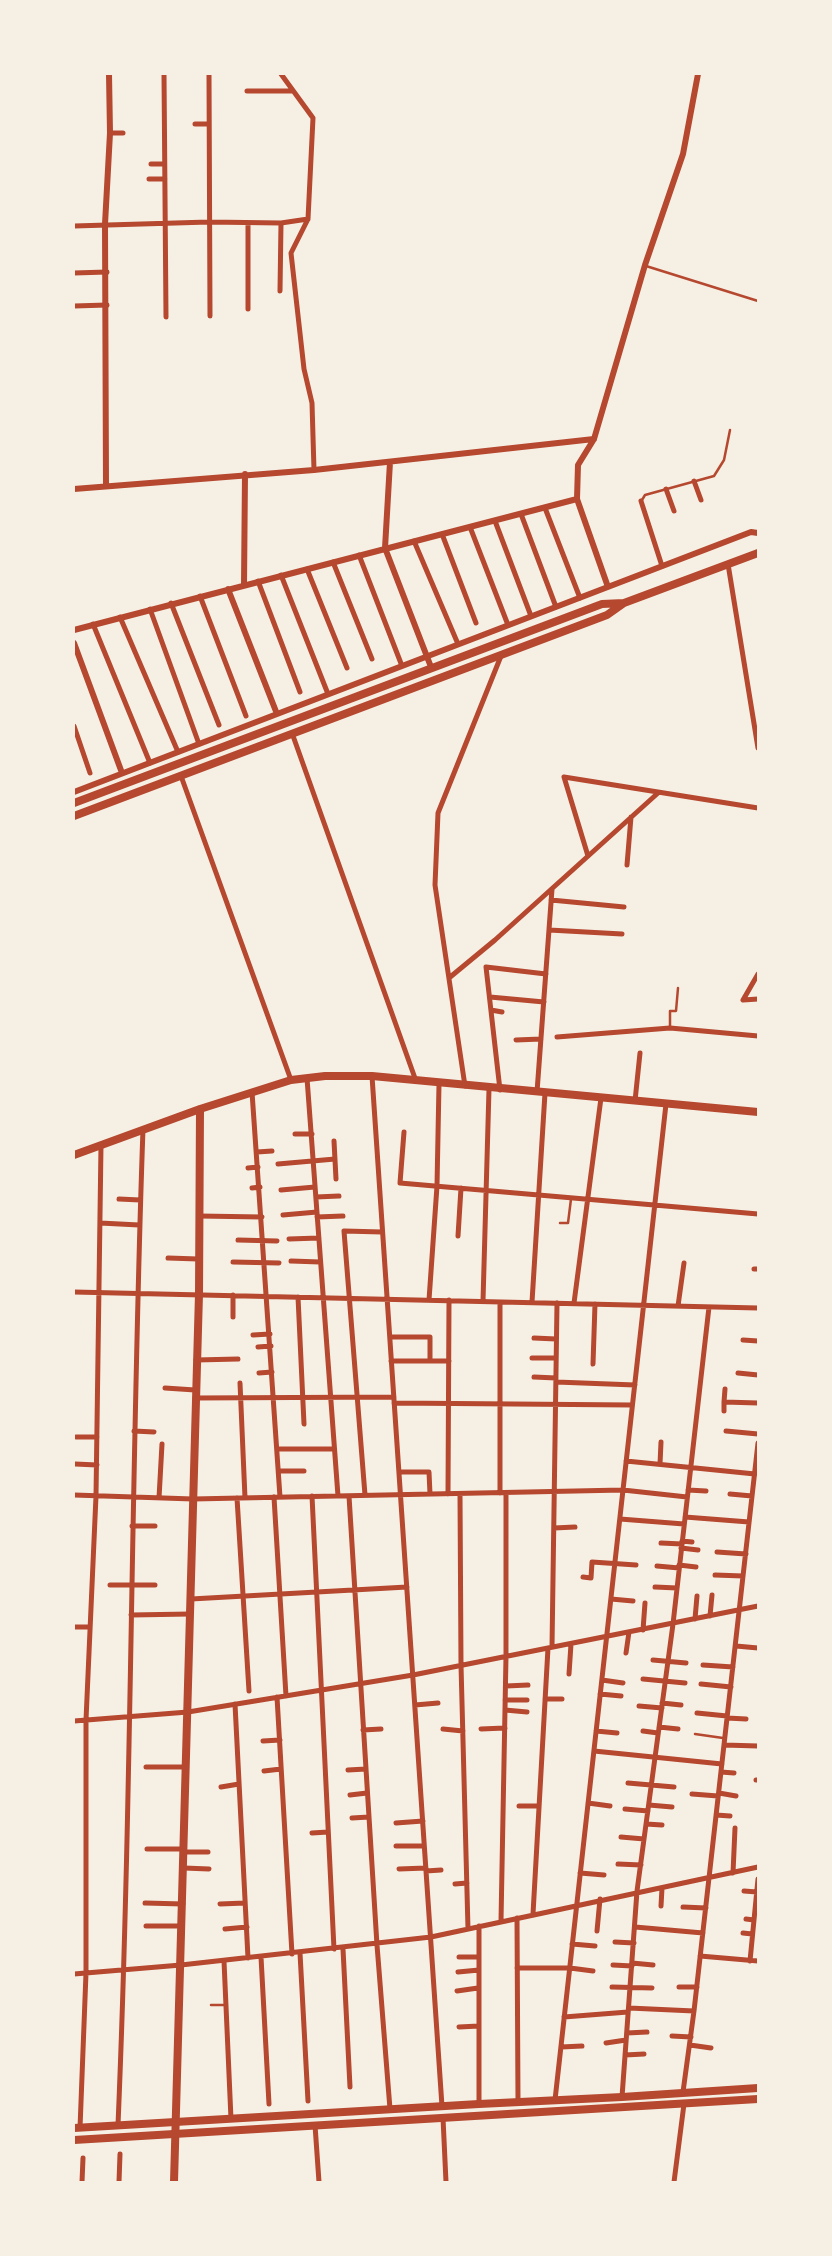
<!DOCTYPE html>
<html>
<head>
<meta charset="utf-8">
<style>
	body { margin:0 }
	#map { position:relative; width:832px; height:2256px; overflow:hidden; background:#f6efe4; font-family:Helvetica,sans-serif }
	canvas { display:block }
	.frame { position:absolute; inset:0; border:75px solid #f6efe4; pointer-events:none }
</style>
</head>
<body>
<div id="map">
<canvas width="832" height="2256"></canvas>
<div class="frame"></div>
</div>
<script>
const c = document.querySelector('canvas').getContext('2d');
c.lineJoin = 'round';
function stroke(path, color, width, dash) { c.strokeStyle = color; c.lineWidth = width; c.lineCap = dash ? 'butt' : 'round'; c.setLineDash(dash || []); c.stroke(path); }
stroke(new Path2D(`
	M 646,266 L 758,301
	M 642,500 L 645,495 L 714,476 L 724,460 L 730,430
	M 670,1028 L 670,1011 L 676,1011 L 678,988
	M 560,1223 L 568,1223 L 571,1199
	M 695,1734 L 723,1738
	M 211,2005 L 225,2005`), '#b5482f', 2.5);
stroke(new Path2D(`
	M 164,74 L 166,317
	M 209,74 L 210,316
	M 281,74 L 313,118 L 308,219 L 291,253 L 304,369 L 312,403 L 314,470
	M 247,91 L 293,91
	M 195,124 L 209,124
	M 110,133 L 123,133
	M 151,164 L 164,164
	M 149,179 L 165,179
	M 74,226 L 209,222 L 281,223 L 308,219
	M 74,273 L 107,272
	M 280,291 L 281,223
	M 74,306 L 107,305
	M 248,309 L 248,224
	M 694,481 L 701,500
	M 666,489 L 674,511
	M 641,501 L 662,566
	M 545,508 L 580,598
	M 521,514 L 556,607
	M 495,521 L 531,616
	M 470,527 L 508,625
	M 442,534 L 476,623
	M 414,541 L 458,644
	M 359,555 L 402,666
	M 333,562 L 372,659
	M 728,564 L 758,748
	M 307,569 L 347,668
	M 281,575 L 328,694
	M 258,581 L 300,692
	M 200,596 L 246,716
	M 171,603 L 219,725
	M 150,609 L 199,744
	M 120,617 L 178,752
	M 93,624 L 150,763
	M 74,726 L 90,773
	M 292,733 L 416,1081
	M 181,776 L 291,1080
	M 588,856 L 564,777 L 758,808
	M 627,865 L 631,817
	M 551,900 L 624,907
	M 549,930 L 622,934
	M 758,974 L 743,1000 L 758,999
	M 449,978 L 495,940 L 658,793
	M 490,997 L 544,1002
	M 491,1010 L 502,1012
	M 557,1037 L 670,1028 L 758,1036
	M 516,1040 L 541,1039
	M 372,1076 L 442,2106
	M 307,1078 L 338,1496
	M 465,1086 L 435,885 L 438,813 L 501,656
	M 500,1090 L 486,967 L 546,974
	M 252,1092 L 280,1497
	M 537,1092 L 552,889
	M 635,1101 L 640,1053
	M 404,1132 L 400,1183 L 758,1214
	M 295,1134 L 312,1134
	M 334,1141 L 336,1179
	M 257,1152 L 272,1151
	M 278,1164 L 335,1159
	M 248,1168 L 258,1167
	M 252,1188 L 260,1187
	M 281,1190 L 315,1187
	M 316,1197 L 339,1196
	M 119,1199 L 140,1200
	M 283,1215 L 317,1212
	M 199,1216 L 262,1217
	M 317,1217 L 343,1216
	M 100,1223 L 139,1225
	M 458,1236 L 461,1188
	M 289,1239 L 319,1238
	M 238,1240 L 277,1241
	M 168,1258 L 198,1259
	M 291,1261 L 320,1262
	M 233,1262 L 279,1263
	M 754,1269 L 758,1269
	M 74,1292 L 758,1308
	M 233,1295 L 233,1317
	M 298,1297 L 304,1424
	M 429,1300 L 437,1186 L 439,1084
	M 483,1301 L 489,1089
	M 532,1302 L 545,1093
	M 574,1303 L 601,1098
	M 678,1306 L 684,1263
	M 253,1335 L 270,1334
	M 390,1337 L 430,1337 L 430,1361
	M 534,1338 L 556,1339
	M 743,1340 L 758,1341
	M 258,1347 L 271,1346
	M 532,1358 L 556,1358
	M 196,1360 L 238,1359
	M 391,1361 L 449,1361
	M 593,1364 L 595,1304
	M 259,1373 L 272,1372
	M 738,1373 L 758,1375
	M 534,1377 L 556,1378
	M 556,1382 L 635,1385
	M 240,1383 L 245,1498
	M 165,1388 L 195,1390
	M 725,1389 L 724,1402 L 758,1403
	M 195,1398 L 394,1397
	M 394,1403 L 632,1405
	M 724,1411 L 724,1402
	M 134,1431 L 154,1432
	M 726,1431 L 758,1434
	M 76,1437 L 97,1437
	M 278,1449 L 334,1449
	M 626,1461 L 755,1474
	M 75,1464 L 97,1465
	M 660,1464 L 661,1442
	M 279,1471 L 304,1471
	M 399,1472 L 429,1472 L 430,1494
	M 688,1490 L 706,1491
	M 500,1493 L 500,1302
	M 448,1494 L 449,1300
	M 460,1494 L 461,1665 L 468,1929
	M 730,1494 L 752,1496
	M 74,1495 L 193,1499 L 623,1490 L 687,1497
	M 365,1495 L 344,1231 L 382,1232
	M 312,1496 L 334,1949
	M 349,1496 L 377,1945 L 390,2109
	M 274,1497 L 286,1696
	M 159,1498 L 162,1444
	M 237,1498 L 249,1691
	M 685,1517 L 749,1522
	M 620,1519 L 684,1524
	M 132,1526 L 155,1526
	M 554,1528 L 575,1527
	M 682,1541 L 692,1542
	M 661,1543 L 682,1544
	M 681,1548 L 698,1550
	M 717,1552 L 746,1554
	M 679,1565 L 696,1567
	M 657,1566 L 679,1568
	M 715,1575 L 743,1576
	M 583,1577 L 591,1578 L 592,1562 L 636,1565
	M 110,1585 L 155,1585
	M 655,1587 L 677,1588
	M 191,1599 L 407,1587
	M 611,1599 L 633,1601
	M 131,1615 L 190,1614
	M 710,1616 L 712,1595
	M 695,1619 L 697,1596
	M 74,1627 L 90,1627
	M 643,1630 L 645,1603
	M 736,1646 L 758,1648
	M 552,1647 L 557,1303
	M 626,1653 L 629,1632
	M 653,1660 L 686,1663
	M 703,1665 L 733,1667
	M 569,1674 L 571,1644
	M 643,1679 L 685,1683
	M 602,1680 L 623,1683
	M 701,1684 L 731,1687
	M 506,1686 L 528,1685
	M 600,1694 L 621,1696
	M 277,1697 L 292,1954
	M 545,1699 L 562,1699
	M 505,1700 L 527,1700
	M 662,1703 L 681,1705
	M 235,1704 L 248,1958
	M 415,1705 L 438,1703
	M 639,1706 L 662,1708
	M 505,1710 L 527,1712
	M 697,1713 L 727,1716
	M 727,1718 L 746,1719
	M 74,1721 L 188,1712 L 413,1675 L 758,1606
	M 659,1727 L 678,1729
	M 443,1729 L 463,1731
	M 481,1729 L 505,1728
	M 363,1730 L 381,1729
	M 596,1731 L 617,1733
	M 643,1731 L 658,1733
	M 263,1741 L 280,1740
	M 724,1745 L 758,1746
	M 594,1751 L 722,1764
	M 146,1767 L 186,1767
	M 348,1770 L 366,1769
	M 264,1771 L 281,1769
	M 721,1772 L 734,1773
	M 756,1780 L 758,1780
	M 628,1783 L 674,1787
	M 221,1787 L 239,1784
	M 719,1793 L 736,1796
	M 692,1794 L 718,1796
	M 350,1795 L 367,1793
	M 588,1803 L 610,1806
	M 649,1805 L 672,1807
	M 519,1806 L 539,1806
	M 625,1809 L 648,1811
	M 716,1815 L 730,1816
	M 352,1818 L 369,1817
	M 396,1823 L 423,1821
	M 646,1824 L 662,1825
	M 312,1833 L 328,1832
	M 621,1837 L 644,1839
	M 396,1846 L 424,1846
	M 147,1849 L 184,1849
	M 184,1852 L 208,1852
	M 618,1864 L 641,1865
	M 184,1868 L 209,1869
	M 399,1869 L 426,1868
	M 426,1871 L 441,1870
	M 580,1873 L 604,1875
	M 733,1873 L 735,1828
	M 455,1884 L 467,1883
	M 744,1891 L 757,1892
	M 145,1903 L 183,1904
	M 220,1904 L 245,1903
	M 661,1906 L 662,1888
	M 683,1907 L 706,1908
	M 533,1914 L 548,1648
	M 517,1918 L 518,2102
	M 746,1919 L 754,1920
	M 501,1921 L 506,1656 L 506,1493
	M 146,1926 L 182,1926
	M 635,1927 L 703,1933
	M 225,1929 L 247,1927
	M 597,1931 L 600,1899
	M 743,1933 L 752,1934
	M 615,1942 L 634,1943
	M 572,1944 L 595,1946
	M 343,1949 L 350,2087
	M 300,1953 L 308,2101
	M 700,1956 L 758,1961
	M 261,1957 L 269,2104
	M 459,1957 L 479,1957
	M 224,1961 L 231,2119
	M 750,1961 L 758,1879
	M 632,1963 L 653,1965
	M 613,1965 L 632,1966
	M 517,1968 L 570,1968 L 593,1971
	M 458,1972 L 479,1970
	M 74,1974 L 181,1965 L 431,1937 L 758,1867
	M 612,1987 L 652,1988
	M 679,1987 L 697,1987
	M 457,1991 L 478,1988
	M 629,2008 L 694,2011
	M 564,2017 L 628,2012
	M 459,2027 L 479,2026
	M 627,2033 L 647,2032
	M 672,2036 L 691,2037
	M 606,2043 L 626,2040
	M 690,2045 L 711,2048
	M 561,2047 L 582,2046
	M 625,2055 L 644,2054
	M 683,2092 L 694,2011 L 758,1443
	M 622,2097 L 637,1891 L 673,1624 L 709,1307
	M 555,2100 L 666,1104
	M 479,2104 L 479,1926
	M 443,2118 L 446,2182
	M 118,2125 C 132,1793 131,1461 143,1129
	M 315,2125 L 319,2182
	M 80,2128 L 86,1973 L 86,1720 L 96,1496 L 101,1145
	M 82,2182 L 83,2158
	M 119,2182 L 120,2154
	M 674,2182 L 684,2104`), '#b5482f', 5);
stroke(new Path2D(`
	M 390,462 L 385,548 L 431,667
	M 106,486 L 105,224 L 110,133 L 109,74
	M 74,489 L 314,470 L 594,439
	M 244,585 L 245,474
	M 608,587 L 577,499 L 578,465 L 594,439 L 645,265 L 683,154 L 698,74
	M 228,589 L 277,714
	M 74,630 L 577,499
	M 74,643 L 122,773
	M 74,792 L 751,532 L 758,533`), '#b5482f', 6);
stroke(new Path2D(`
	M 74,1155 L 200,1109 L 291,1080 L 325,1076 L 372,1076 L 758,1112
	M 174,2182 L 199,1294 L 200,1109`), '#b5482f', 8);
stroke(new Path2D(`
	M 74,803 L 602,604 L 624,603 L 758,553
	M 74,816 L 607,615 L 624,603
	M 74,2128 L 479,2104 L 622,2097 L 758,2088
	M 74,2140 L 758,2099`), '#b5482f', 8);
</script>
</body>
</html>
